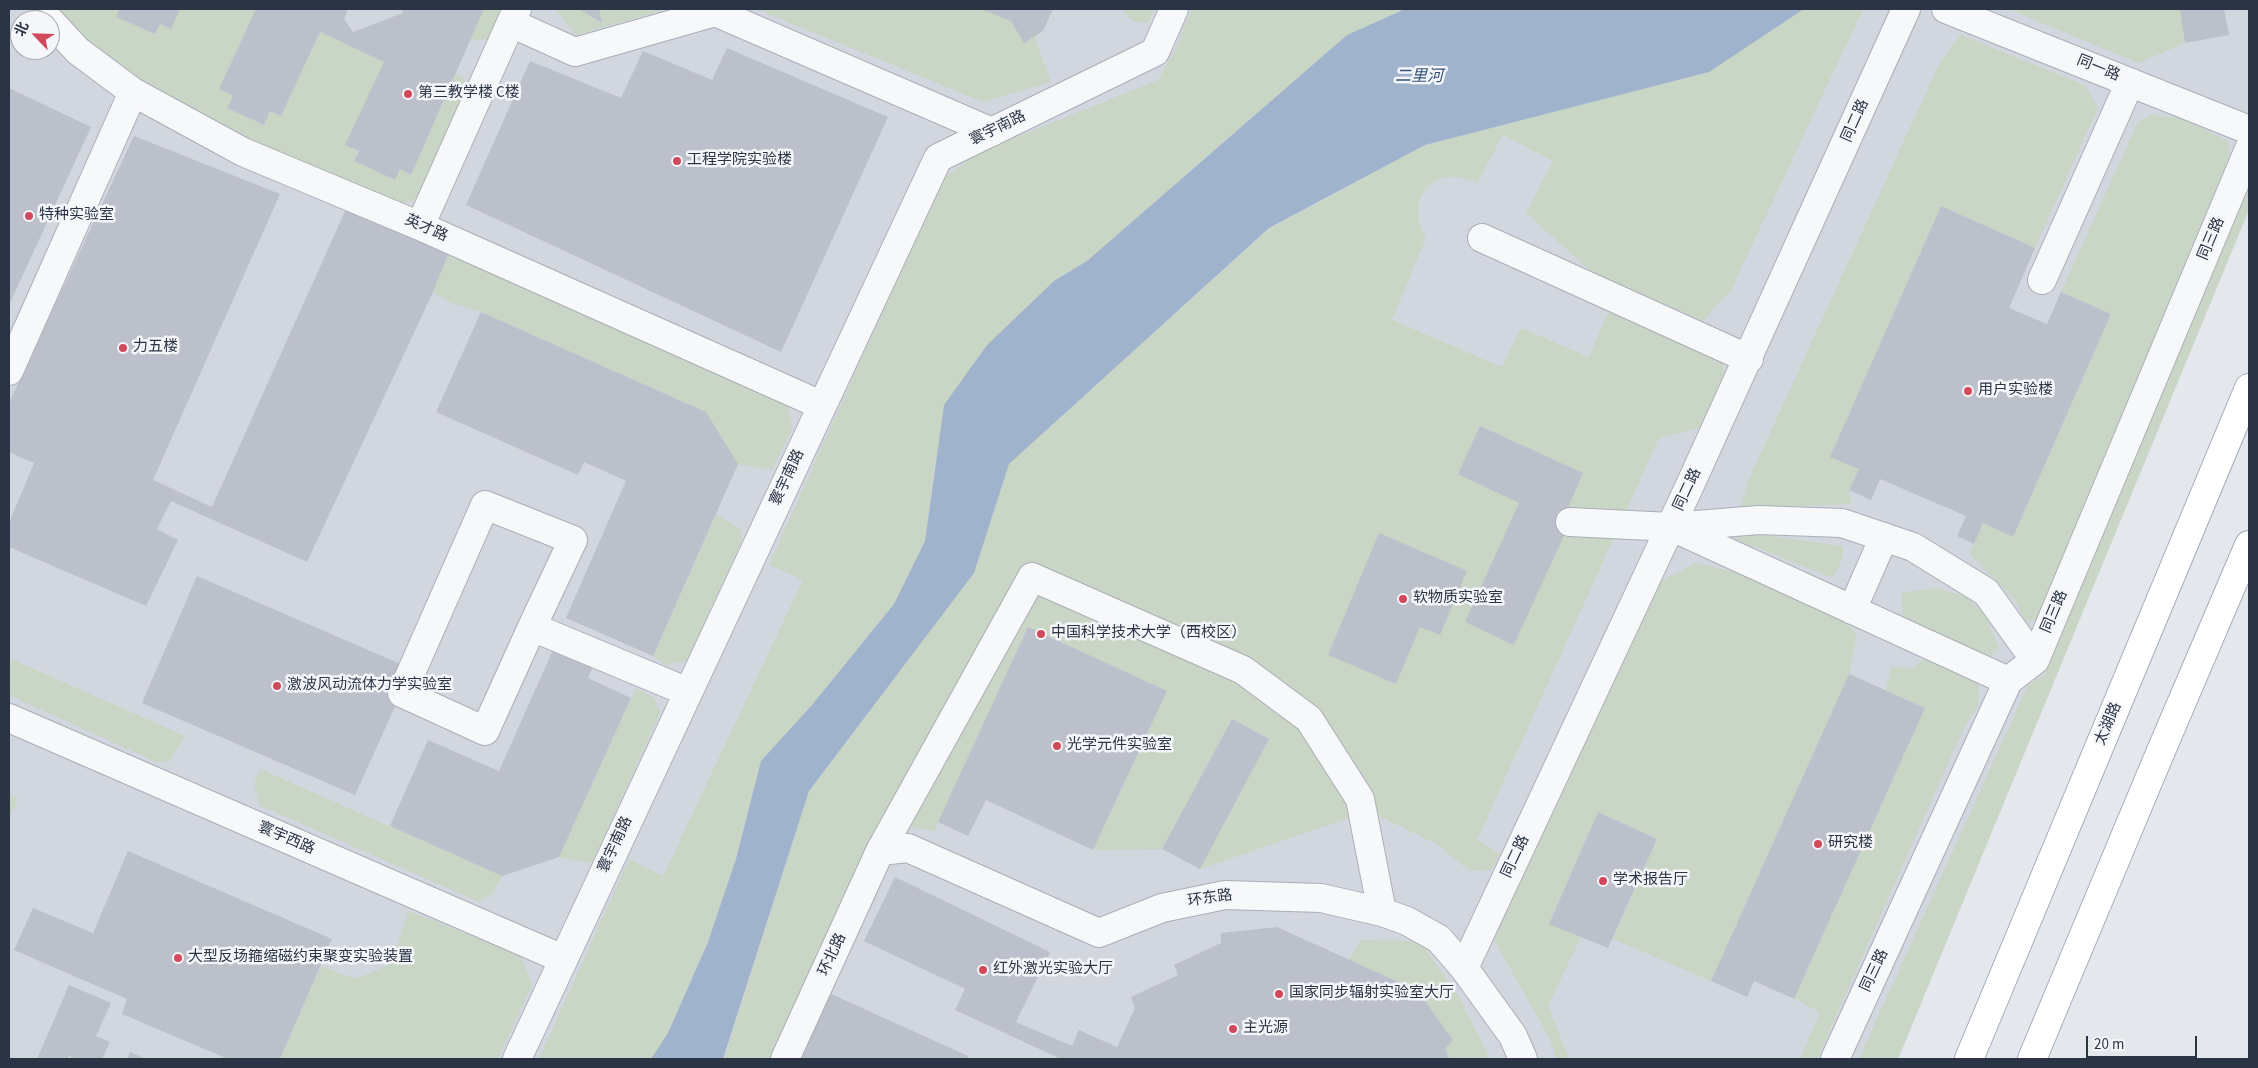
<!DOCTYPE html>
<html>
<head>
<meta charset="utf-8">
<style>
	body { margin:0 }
	#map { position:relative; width:2258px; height:1068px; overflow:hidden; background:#e4e7ec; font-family:"Source Sans 3","Noto Sans SC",sans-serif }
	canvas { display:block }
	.frame { position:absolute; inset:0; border:10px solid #2b3445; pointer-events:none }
	.north { position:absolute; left:10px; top:10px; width:50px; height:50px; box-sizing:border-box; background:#f4f6f9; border:1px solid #a4a8b1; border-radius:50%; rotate:294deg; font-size:14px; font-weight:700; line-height:20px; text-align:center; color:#2b3445 }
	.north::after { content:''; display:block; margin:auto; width:18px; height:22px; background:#d1495b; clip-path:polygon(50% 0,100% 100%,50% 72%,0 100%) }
	.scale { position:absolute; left:2086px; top:1036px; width:111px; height:22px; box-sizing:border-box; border:2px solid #2b3445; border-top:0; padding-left:6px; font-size:15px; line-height:18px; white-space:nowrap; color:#2b3445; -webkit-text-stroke:4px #f4f6f9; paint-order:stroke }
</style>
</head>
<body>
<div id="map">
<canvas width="2258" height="1068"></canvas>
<div class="frame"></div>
<div class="north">北</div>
<div class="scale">20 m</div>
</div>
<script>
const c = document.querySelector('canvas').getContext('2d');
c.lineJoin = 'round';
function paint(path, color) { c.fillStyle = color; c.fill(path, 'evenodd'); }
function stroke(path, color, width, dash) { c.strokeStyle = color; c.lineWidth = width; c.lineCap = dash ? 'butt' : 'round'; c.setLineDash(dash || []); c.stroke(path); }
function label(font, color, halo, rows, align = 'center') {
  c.font = font + ' "Source Sans 3","Noto Sans SC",sans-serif'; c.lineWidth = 5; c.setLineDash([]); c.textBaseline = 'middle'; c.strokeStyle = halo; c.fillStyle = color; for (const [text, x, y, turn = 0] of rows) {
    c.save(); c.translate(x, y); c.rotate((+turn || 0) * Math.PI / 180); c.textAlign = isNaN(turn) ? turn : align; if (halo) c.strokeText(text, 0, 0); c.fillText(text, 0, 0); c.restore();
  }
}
paint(new Path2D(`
	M 9,9 L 2249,9 L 2249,209 L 1898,1059 L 9,1059 ZM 20,20 L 50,20 L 50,50 L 20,50 Z`), '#d2d6de');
paint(new Path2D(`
	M 54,9 L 119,9 L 116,17 L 155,34 L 160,24 L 171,29 L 180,9 L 256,9 L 219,89 L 233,96 L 227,108 L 263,125 L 270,111 L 281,116 L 320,32 L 384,62 L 354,161 L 394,180 L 400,169 L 411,174 L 456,75 L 463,77 L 468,88 L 416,200 L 399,204 L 208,120 L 100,57 Z
	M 484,9 L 502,9 L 488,39 L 470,41 Z
	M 555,9 L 579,9 L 601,22 L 599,9 L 667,9 L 576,35 Z
	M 756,9 L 1053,9 L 1043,31 L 1035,37 L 1051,82 L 983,102 Z
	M 1122,9 L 1154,9 L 1148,23 L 1132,21 Z
	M 1192,9 L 1405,9 L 1347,35 L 1087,261 L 1054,281 L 935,461 L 925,541 L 894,604 L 812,705 L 761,761 L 736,859 L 708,942 L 668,1033 L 651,1059 L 539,1059 L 629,859 L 663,876 L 803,580 L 769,565 L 942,179 L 979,152 L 1158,80 L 1175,50 Z
	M 1804,9 L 1863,9 L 1731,290 L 1703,321 L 1592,272 L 1526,213 L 1553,161 L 1503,135 L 1477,183 C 1435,162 1403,198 1426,238 L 1392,320 L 1502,367 L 1521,328 L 1589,357 L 1610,307 L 1723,357 L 1724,379 L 1703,427 L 1659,438 L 1477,840 L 1500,854 L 1491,870 L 1469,871 L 1438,845 L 1369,811 L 1200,869 L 1269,739 L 1232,719 L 1162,849 L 1093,850 L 1167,692 L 1028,627 L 934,831 L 882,821 L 774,1059 L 724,1059 L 809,791 L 974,573 L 1009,464 L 1269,229 L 1425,145 L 1708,72 Z
	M 2008,9 L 2180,9 L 2185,43 L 2138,63 Z
	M 1961,35 L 2086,86 L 2098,108 L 2035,248 L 1941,206 L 1830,457 L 1859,469 L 1849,490 L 1852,504 L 1740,508 L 1748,481 L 1940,62 Z
	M 2151,115 L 2181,118 L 2230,142 L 2229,157 L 2037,619 L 2026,622 L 2014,599 L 1970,554 L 1983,523 L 2013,537 L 2111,315 L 2061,292 L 2138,122 Z
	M 2249,179 L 2249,210 L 1898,1059 L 1859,1059 L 2028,685 L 2044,675 Z
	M 450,250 L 787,401 L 792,430 L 772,470 L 738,464 L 706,412 L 481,312 L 449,302 L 433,292 Z
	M 716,515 L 740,528 L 742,541 L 686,661 L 665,665 L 653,656 Z
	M 1748,533 L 1843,546 L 1843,558 L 1833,578 L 1735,539 Z
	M 1695,563 L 1731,571 L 1843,618 L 1857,636 L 1849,674 L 1711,981 L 1613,939 L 1657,839 L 1598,812 L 1549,923 L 1581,937 L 1548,1006 L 1569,1059 L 1556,1059 L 1550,1039 L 1493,938 L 1658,583 Z
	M 1937,588 L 1966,597 L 1986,616 L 1999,648 L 1990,657 L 1903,618 L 1901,593 Z
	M 1929,655 L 1956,667 L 1979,684 L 1978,706 L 1965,725 L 1817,1059 L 1800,1059 L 1820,1012 L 1794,999 L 1925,708 L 1886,690 L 1891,667 L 1913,668 Z
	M 9,658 L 185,736 L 170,761 L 156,762 L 9,695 Z
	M 636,688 L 653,697 L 660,713 L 592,863 L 559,857 Z
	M 260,769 L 502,876 L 493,893 L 479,902 L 259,805 L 254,784 Z
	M 9,793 L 18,798 L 9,820 Z
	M 408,911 L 520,955 L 532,985 L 498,1059 L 280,1059 L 321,966 L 355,979 L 385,967 L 396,951 Z
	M 1361,940 L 1420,941 L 1457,994 L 1487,1053 L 1487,1059 L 1449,1059 L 1445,1049 L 1453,1040 L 1418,991 L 1349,960 Z`), '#c9d6c5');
paint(new Path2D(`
	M 1405,9 L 1804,9 L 1709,72 L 1425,145 L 1269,228 L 1009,464 L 974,573 L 809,791 L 723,1059 L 651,1059 L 668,1033 L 708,942 L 736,859 L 761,761 L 812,705 L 894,604 L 925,541 L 944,405 L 987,345 L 1054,281 L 1087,261 L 1347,35 Z`), '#9fb4cc');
paint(new Path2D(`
	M 119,9 L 180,9 L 171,29 L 160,24 L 155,34 L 116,17 Z
	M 256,9 L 348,9 L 344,19 L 353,32 L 403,13 L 401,9 L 484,9 L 411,175 L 400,169 L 395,180 L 354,161 L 359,151 L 345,145 L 384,62 L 320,32 L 281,116 L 270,111 L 264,125 L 227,108 L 233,96 L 219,89 Z
	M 579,9 L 599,9 L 602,23 Z
	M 981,9 L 1053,9 L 1043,31 L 1024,43 L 1011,21 Z
	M 2180,9 L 2224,9 L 2229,35 L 2185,43 Z
	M 727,48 L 888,117 L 781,352 L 466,205 L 530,61 L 621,98 L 643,51 L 712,80 Z
	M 9,88 L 91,127 L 9,305 Z
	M 134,136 L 280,194 L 153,480 L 212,507 L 346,209 L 450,250 L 433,292 L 307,562 L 171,501 L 157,529 L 178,540 L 146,606 L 9,547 L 9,523 L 34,463 L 9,452 L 9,403 Z
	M 1941,206 L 2035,248 L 2009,308 L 2047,324 L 2061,292 L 2111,314 L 2013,537 L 1983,523 L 1974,544 L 1957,536 L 1966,516 L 1880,479 L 1871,500 L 1849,490 L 1859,469 L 1830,457 Z
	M 481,312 L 706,412 L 738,464 L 653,656 L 566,618 L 626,481 L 584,462 L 578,475 L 436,412 Z
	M 1480,426 L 1583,473 L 1563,519 L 1570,522 L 1514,645 L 1465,622 L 1519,503 L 1458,474 Z
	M 1379,533 L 1467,571 L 1440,635 L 1420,627 L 1396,684 L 1328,655 Z
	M 197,576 L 412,669 L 355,795 L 142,703 Z
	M 1028,627 L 1167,691 L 1093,850 L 986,800 L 968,836 L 938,822 Z
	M 553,650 L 593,667 L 588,678 L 631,698 L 559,857 L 502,876 L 390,826 L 428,740 L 499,771 Z
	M 1849,674 L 1925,708 L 1794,999 L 1754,981 L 1747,997 L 1711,981 Z
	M 1232,719 L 1269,739 L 1200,869 L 1162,849 Z
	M 1598,812 L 1657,839 L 1608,948 L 1549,924 Z
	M 128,851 L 332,939 L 280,1059 L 228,1059 L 122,1014 L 127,999 L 14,950 L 33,908 L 93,933 Z
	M 895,877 L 1050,952 L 1016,1022 L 1072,1046 L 1079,1030 L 1117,1047 L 1135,1008 L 1131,997 L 1178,975 L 1174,965 L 1221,943 L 1221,933 L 1277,927 L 1418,991 L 1453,1040 L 1445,1049 L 1449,1059 L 1061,1059 L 955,1010 L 965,989 L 864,941 Z
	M 69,985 L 111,1003 L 96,1036 L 110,1042 L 102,1059 L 76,1059 L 69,1056 L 67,1059 L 37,1059 Z
	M 831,994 L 968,1056 L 967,1059 L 801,1059 Z
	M 130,1052 L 146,1059 L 127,1059 Z`), '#bbc0ca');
const minor = new Path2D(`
	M 1946,9 L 2249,130
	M 50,21 L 78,51 L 133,92 L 243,152 L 420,226 L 821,405
	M 511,23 L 575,52 L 715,12 L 992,132
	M 420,226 L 517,9
	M 1482,238 L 1749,359
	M 2042,280 L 2130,82
	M 9,371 L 133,92
	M 1570,522 L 1671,527 L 1759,520 L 1842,523 L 1913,547 L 1986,592 L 2035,660
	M 1672,527 L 2008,681
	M 1852,610 L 1884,537
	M 532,627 L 485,731 L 402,693 L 485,505 L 573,540 L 532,627 L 688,692
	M 9,718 L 563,959
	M 880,851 L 908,848 L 1099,933 L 1162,908 L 1225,895 L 1321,898 L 1382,912 L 1407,921 L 1439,939 L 1464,968 L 1513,1036 L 1523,1059
	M 1464,968 L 1690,485 L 1906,9
	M 517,1059 L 938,158 L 1155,52 L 1174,9
	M 785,1059 L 880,851 L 1032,577 L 1243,670 L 1309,719 L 1360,799 L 1382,912
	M 1835,1059 L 2008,681 L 2035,660 L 2249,149`);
const major = new Path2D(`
	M 1969,1059 L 2249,388
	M 2032,1059 L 2158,758 L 2249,545`);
stroke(minor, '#a9aeb7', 30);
stroke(major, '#a3abb8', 30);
stroke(minor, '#f7f8fa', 28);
stroke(major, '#fff', 28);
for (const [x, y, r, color] of [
	[408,94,5,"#d1495b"],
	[677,161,5,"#d1495b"],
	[29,216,5,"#d1495b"],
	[123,348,5,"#d1495b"],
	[1968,391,5,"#d1495b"],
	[1403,599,5,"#d1495b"],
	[1041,634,5,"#d1495b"],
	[277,686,5,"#d1495b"],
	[1057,746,5,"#d1495b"],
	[1818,844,5,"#d1495b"],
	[1603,881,5,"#d1495b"],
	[178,958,5,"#d1495b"],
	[983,970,5,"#d1495b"],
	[1279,994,5,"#d1495b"],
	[1233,1029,5,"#d1495b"]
]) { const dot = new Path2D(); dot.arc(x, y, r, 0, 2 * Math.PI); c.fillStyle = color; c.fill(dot); stroke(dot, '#f4f6f9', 2); }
label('15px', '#2b3445', '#f4f6f9', [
	["同一路",2098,69,22],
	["同二路",1856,121,-66],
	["寰宇南路",998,129,-26],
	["英才路",426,229,24],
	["同三路",2212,239,-67],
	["寰宇南路",788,478,-65],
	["同二路",1688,490,-65],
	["同三路",2055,612,-67],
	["太湖路",2109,724,-67],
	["寰宇西路",286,839,23],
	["寰宇南路",616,845,-65],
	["同二路",1516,857,-65],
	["环东路",1210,899,-8],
	["环北路",833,955,-65],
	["同三路",1875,971,-65]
]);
label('15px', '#2b3445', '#f4f6f9', [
	["第三教学楼 C楼",418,94],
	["工程学院实验楼",687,161],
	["特种实验室",39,216],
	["力五楼",133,348],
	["用户实验楼",1978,391],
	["软物质实验室",1413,599],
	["中国科学技术大学（西校区）",1051,634],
	["激波风动流体力学实验室",287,686],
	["光学元件实验室",1067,746],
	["研究楼",1828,844],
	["学术报告厅",1613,881],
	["大型反场箍缩磁约束聚变实验装置",188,958],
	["红外激光实验大厅",993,970],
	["国家同步辐射实验室大厅",1289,994],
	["主光源",1243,1029]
], 'left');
label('italic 16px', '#34527a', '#f4f6f9', [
	["二里河",1419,77]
]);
</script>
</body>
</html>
